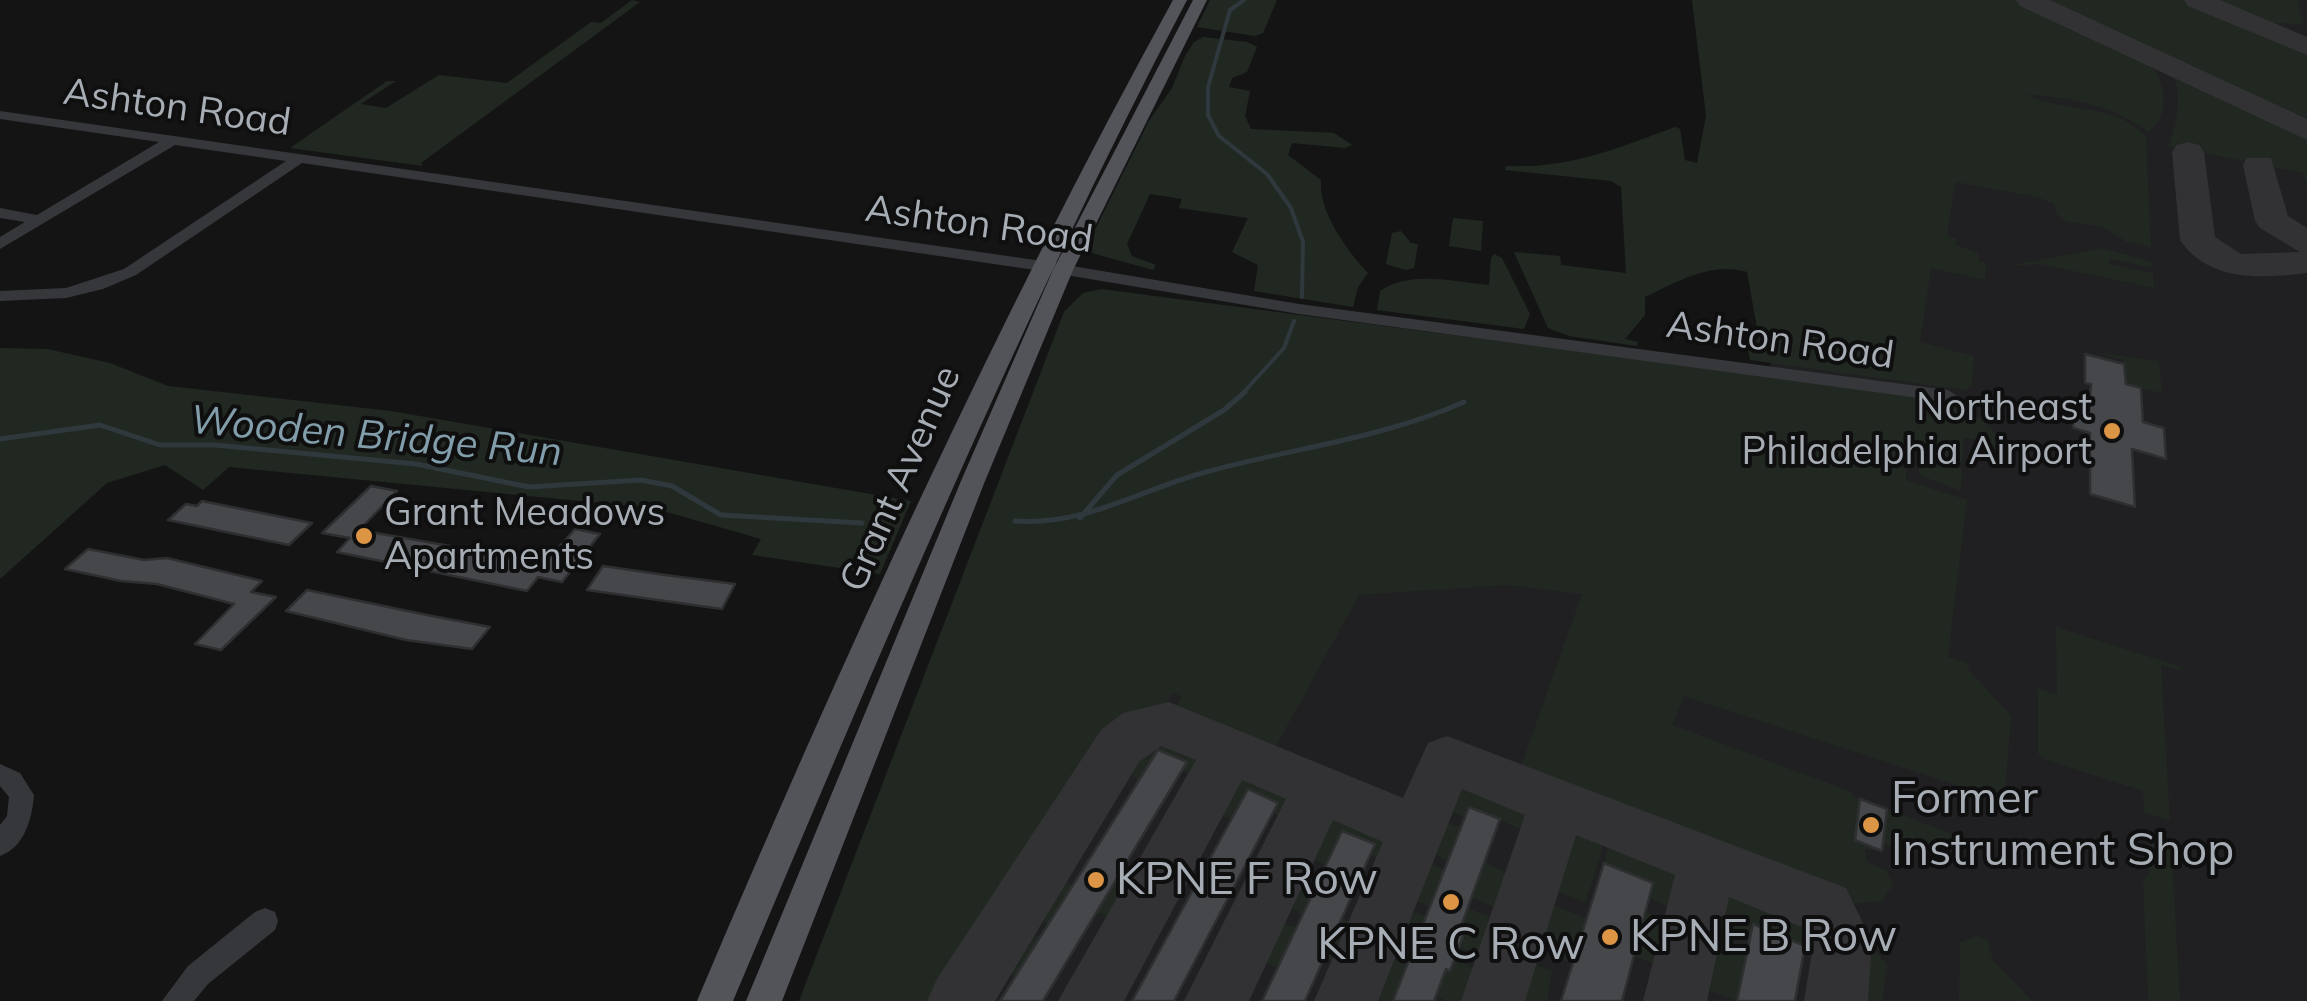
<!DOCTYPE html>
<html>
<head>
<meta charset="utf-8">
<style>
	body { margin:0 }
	canvas { display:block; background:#141415 }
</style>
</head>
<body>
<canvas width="2307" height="1001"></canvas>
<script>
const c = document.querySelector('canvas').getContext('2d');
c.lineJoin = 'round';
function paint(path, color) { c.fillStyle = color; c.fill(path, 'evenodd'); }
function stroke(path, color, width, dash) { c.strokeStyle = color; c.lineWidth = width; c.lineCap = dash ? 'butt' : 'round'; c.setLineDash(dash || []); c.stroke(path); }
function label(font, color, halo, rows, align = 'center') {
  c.font = font + ' Mulish,sans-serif'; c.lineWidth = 8; c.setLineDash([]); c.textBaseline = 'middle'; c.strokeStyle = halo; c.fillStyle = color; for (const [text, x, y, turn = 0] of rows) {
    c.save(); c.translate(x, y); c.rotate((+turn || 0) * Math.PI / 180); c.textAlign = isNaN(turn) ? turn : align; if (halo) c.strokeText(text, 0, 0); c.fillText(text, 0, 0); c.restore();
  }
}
paint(new Path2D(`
	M 1700,0 L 2307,0 L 2307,1001 L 799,1001 L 1095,297 L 1775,387 Z`), '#202022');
paint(new Path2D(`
	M 632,0 L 640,2 L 421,163 L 423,166 L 290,148 L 387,81 L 396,81 L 361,104 L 386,108 L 439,75 L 507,83 L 591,22 L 601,23 Z
	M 1210,0 L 1277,0 L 1263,33 L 1255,36 L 1197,27 Z
	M 1692,0 L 2018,0 L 2157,66 L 2154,68 C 2166,87 2170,117 2148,132 C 2116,106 2066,96 2026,95 C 2066,113 2112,102 2146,136 L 2151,247 L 2127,242 L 2101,226 L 2068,222 L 2057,215 L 2054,204 L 2037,197 L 1955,182 L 1947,236 L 1956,239 L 1956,245 L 1978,253 L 1979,261 L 1986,263 L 1985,280 L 1931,268 L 1920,342 L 1974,356 L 1972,386 L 1965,390 L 1750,360 L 1746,342 L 1759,339 L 1747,272 C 1712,261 1676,282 1645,297 L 1645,315 L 1625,339 L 1638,342 L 1637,346 L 1569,336 L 1548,328 L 1514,252 L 1560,256 L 1561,265 L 1626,273 L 1621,187 L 1611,181 L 1505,170 L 1506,166 C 1569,169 1618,148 1675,127 L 1680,129 L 1685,160 L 1697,163 L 1706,116 Z
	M 2042,0 L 2181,0 L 2296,49 L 2307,55 L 2307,124 Z
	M 2218,0 L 2297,0 L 2303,24 L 2273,23 Z
	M 1203,37 L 1247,42 L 1257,47 L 1247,72 L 1232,78 L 1229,87 L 1250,91 L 1245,116 L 1251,129 L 1334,133 L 1352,145 L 1345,148 L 1292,143 L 1288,155 L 1321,180 C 1318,211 1347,251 1368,273 L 1358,287 L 1353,307 L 1254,291 L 1258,265 L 1232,252 L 1248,218 L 1179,208 L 1182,199 L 1150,194 L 1127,244 L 1132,256 L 1156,265 L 1153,270 L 1092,253 L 1091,238 L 1149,121 L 1172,88 L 1185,56 L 1194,42 Z
	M 2173,75 L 2307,138 L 2307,186 L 2303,173 L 2169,146 C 2176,122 2183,99 2173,75 Z
	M 1453,218 L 1483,221 L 1481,251 L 1449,246 Z
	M 1401,231 L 1411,243 L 1418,244 L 1414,268 L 1406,270 L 1386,264 L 1392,233 Z
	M 2102,248 L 2152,262 L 2153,268 L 2109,259 L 2109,264 L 2153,273 L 2154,288 L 2040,264 L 2008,266 Z
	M 1494,254 L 1502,258 L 1530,314 L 1524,329 L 1377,310 L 1380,291 C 1412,270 1453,282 1489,285 L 1491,258 Z
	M 1101,289 L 1881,391 C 1922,397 1987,404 2005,449 L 1964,437 L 1962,462 L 1924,452 L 1915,444 L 1898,442 L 1893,463 L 1906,469 L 1906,480 L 1967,500 L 1948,657 L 1969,664 L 1968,669 L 2011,716 L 2005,794 L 1993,797 L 1684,696 L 1672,725 L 1852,792 L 1852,796 L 1860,799 L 1855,840 L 1882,851 L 1865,849 L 1867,862 L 1885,870 L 1894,884 L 1881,901 L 1846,905 L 1568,796 L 1519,772 L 1582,594 L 1509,585 L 1359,595 L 1271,755 L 1174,715 L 1181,696 L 1172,693 L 1161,712 L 1141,716 L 1123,725 L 979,944 L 950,1001 L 799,1001 L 1064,312 L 1083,293 Z
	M 0,348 L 47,349 L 110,363 L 168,386 L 391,411 L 911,501 L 880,574 L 752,555 L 761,539 L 653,508 L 229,467 L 203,490 L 165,465 L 107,483 L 0,579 Z
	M 2098,353 L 2159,361 L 2162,393 L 2126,384 L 2124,360 Z
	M 1932,460 L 1962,468 L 1961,491 L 1919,475 L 1919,463 Z
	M 2056,627 L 2181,667 L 2182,671 L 2161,665 L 2170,821 L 2144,812 L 2143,791 L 2044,759 L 2038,753 L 2038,689 L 2057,694 Z
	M 1159,731 L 1205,751 C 1211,762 1208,773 1197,778 L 1182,771 L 1186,762 L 1159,750 L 1139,780 L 1126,774 L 1123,766 C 1133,750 1139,735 1159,731 Z
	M 1243,770 C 1263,772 1287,780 1300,796 L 1300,811 L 1286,819 L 1273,812 L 1277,802 L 1249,789 L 1232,820 L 1215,812 C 1214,796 1229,776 1243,770 Z
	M 1479,778 L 1527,796 L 1541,814 L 1537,828 L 1520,829 L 1470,807 L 1465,818 L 1446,809 L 1455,785 Z
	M 1887,809 L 1952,834 L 1956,839 C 1935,851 1906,849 1883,845 Z
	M 1337,811 C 1358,811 1390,824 1400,843 L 1392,861 L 1385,862 L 1370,854 L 1374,844 L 1343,831 L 1326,865 L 1312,859 L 1308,850 L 1321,821 Z
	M 1438,821 L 1461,827 L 1448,862 L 1427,847 Z
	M 1587,826 L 1608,830 C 1600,856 1594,876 1585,903 L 1559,892 L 1550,879 L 1565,833 Z
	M 2147,831 L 2171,840 L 2180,1001 L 2148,1001 L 2143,879 L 2149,875 Z
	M 1613,832 L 1680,863 L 1688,885 L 1681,904 L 1668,907 L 1650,898 L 1653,883 L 1604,863 Z
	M 1485,862 L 1515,878 L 1517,885 L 1508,909 L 1499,910 L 1472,897 Z
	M 1430,863 L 1445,870 L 1430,907 L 1415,900 L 1410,889 L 1419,865 Z
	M 1301,871 L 1321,877 L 1302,915 L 1285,903 Z
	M 1118,875 L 1132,882 C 1137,896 1125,913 1113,919 L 1096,912 Z
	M 1058,879 L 1073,885 L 1048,924 L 1034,914 C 1033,900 1044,882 1058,879 Z
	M 1740,886 C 1768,891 1832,912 1832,945 L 1819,953 L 1753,924 L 1749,941 L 1726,932 L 1712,920 L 1716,896 Z
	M 1549,903 L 1587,919 L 1572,964 L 1532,942 L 1538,909 Z
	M 1468,908 L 1492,918 L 1499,926 L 1492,957 L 1480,957 L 1459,947 L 1463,935 L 1459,932 Z
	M 1407,910 L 1426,916 L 1410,956 L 1396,948 L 1390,936 L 1398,917 Z
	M 1646,912 L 1665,920 L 1675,935 L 1669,962 L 1661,966 L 1634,956 Z
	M 1342,918 L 1355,925 L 1360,934 L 1348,962 L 1341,966 L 1324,958 Z
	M 1278,921 L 1296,928 L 1277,968 L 1264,962 L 1259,951 L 1269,930 Z
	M 1020,931 L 1041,937 L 1015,977 L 999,964 Z
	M 1978,936 L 1987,940 L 1993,960 L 2032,1001 L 1959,1000 L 1960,942 Z
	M 1718,942 L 1747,954 L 1737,1001 L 1709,990 L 1696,978 L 1703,947 Z
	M 1874,950 L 1887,965 L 1882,1001 L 1856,1001 L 1862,958 Z
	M 1455,958 L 1482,973 L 1484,986 L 1478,1001 L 1447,1001 L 1436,996 L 1446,969 L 1450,971 Z
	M 1394,959 L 1407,965 L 1393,1001 L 1379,1001 L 1370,988 L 1379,963 Z
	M 1527,961 L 1552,971 L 1547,1001 L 1509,1001 L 1521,962 Z`), '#212821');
stroke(new Path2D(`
	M 1244,0 L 1230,10 L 1208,87 L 1208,115 L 1219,136 L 1267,174 L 1291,208 L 1303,242 L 1302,297
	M 1242,394 L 1284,348 L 1294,321`), '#2f383d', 4);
stroke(new Path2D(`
	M 0,439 L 100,425 L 160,445 L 215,445 L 416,464 L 529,487 L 641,480 L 672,486 L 721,515 L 862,523
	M 1080,518 L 1117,475 L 1224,410 L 1245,392
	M 1015,521 C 1086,526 1139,490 1206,472 C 1292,448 1381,439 1464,402`), '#2f383d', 5);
paint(new Path2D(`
	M 2016,0 L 2050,0 L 2307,119 L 2307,140 L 2020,6 Z
	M 2184,0 L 2220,0 L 2307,37 L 2307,55 L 2188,6 Z
	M 2188,142 L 2199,145 L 2204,152 L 2215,237 L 2241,254 L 2300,252 L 2260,228 L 2255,221 L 2243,165 L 2247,158 L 2271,158 L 2288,216 L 2307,228 L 2307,273 C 2261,278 2210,283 2180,240 L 2172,152 L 2177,145 Z
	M 1169,702 L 1403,798 L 1428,743 L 1447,736 L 1846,888 L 1872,942 L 1868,1001 L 1804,1001 L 1812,952 L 1804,928 L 1729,897 L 1707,1001 L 1643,1001 L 1675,875 L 1576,835 L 1525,1001 L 1461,1001 L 1525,815 L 1462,789 L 1378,1001 L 1314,1001 L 1383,842 L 1333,820 L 1249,1001 L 1184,1001 L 1286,799 L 1242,780 L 1124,1001 L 1058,1001 L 1196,760 L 1161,746 L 1139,762 L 995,1001 L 927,1001 L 937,979 L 1101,730 L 1123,713 Z`), '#323235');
const building = new Path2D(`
	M 2085,354 L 2124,364 L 2126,384 L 2141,388 L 2143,422 L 2164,428 L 2166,459 L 2132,449 L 2135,507 L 2090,494 L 2090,433 L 2073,428 L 2072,408 L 2089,413 L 2091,384 L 2085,383 Z
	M 371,486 L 397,491 L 359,530 L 484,552 L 482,554 L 542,566 L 575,529 L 600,534 L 562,582 L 538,577 L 527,591 L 337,552 L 350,538 L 322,533 Z
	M 202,501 L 312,523 L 289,545 L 168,520 L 186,504 L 197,506 Z
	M 88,549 L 144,560 L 167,558 L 262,581 L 251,592 L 276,597 L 221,650 L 195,644 L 234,604 L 157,584 L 121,581 L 65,569 Z
	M 603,566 L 665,575 L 735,584 L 722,609 L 587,590 Z
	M 307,590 L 427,615 L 490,627 L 472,649 L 406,640 L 286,611 Z
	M 1158,750 L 1187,762 L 1043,1001 L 1000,1001 Z
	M 1248,789 L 1278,803 L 1174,1001 L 1132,1001 Z
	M 1860,799 L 1887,809 L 1882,851 L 1855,840 Z
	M 1469,807 L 1500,819 L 1459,932 L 1464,934 L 1450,971 L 1446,969 L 1434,1001 L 1393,1001 Z
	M 1342,831 L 1375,844 L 1305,1001 L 1262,1001 Z
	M 1604,863 L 1653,883 L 1622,1001 L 1561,1001 Z
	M 1753,924 L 1805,946 L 1795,1001 L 1737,1001 Z`);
paint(building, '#46474a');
stroke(building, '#2e2f31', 2.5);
paint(new Path2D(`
	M 0,111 L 1042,261 L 1299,304 L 1948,390 L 1957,396 L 1948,402 L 1299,314 L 1042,271 L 302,163 L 136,275 L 103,289 L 66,298 L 0,301 L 0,291 L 66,288 L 124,269 L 286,161 L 175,145 L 0,249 L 0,237 L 25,222 L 0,218 L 0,208 L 37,215 L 159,142 L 0,119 Z
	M 0,764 L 20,773 L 34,795 C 32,818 25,847 0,856 L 0,825 L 7,816 L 9,797 L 0,786 Z
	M 265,908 L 275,912 L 278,921 L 275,930 L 208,984 L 194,1001 L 162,1001 L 188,966 L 255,912 Z`), '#35373a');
paint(new Path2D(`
	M 1173,0 L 1187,0 C 1016,325 876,663 733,1001 L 697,1001 C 841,661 995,324 1173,0 Z
	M 1193,0 L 1207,0 L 1073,270 L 985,481 L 782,1001 L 746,1001 L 961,481 L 1053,270 Z`), '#525459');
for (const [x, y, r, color] of [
	[2112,431,10,"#dc9445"],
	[364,536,10,"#dc9445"],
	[1871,825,10,"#dc9445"],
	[1096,880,10,"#dc9445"],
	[1451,902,10,"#dc9445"],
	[1610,937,10,"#dc9445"]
]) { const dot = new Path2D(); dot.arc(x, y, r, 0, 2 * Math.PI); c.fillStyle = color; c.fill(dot); stroke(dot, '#0f0f10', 4); }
label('38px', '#a7adb4', '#0f0f10', [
	["Ashton Road",177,108,8],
	["Ashton Road",979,225,8],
	["Ashton Road",1780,341,8],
	["Grant Avenue",901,479,-66]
]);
label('38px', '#a7adb4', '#0f0f10', [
	["Northeast",2092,409],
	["Philadelphia Airport",2092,453],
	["Grant Meadows",384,514,"left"],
	["Apartments",384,558,"left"]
], 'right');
label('italic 40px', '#829eab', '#0f0f10', [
	["Wooden Bridge Run",376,437,5]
]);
label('45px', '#a7adb4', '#0f0f10', [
	["Former",1891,799],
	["Instrument Shop",1891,851],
	["KPNE F Row",1116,880],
	["KPNE B Row",1630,937],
	["KPNE C Row",1451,945,"center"]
], 'left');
</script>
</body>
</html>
